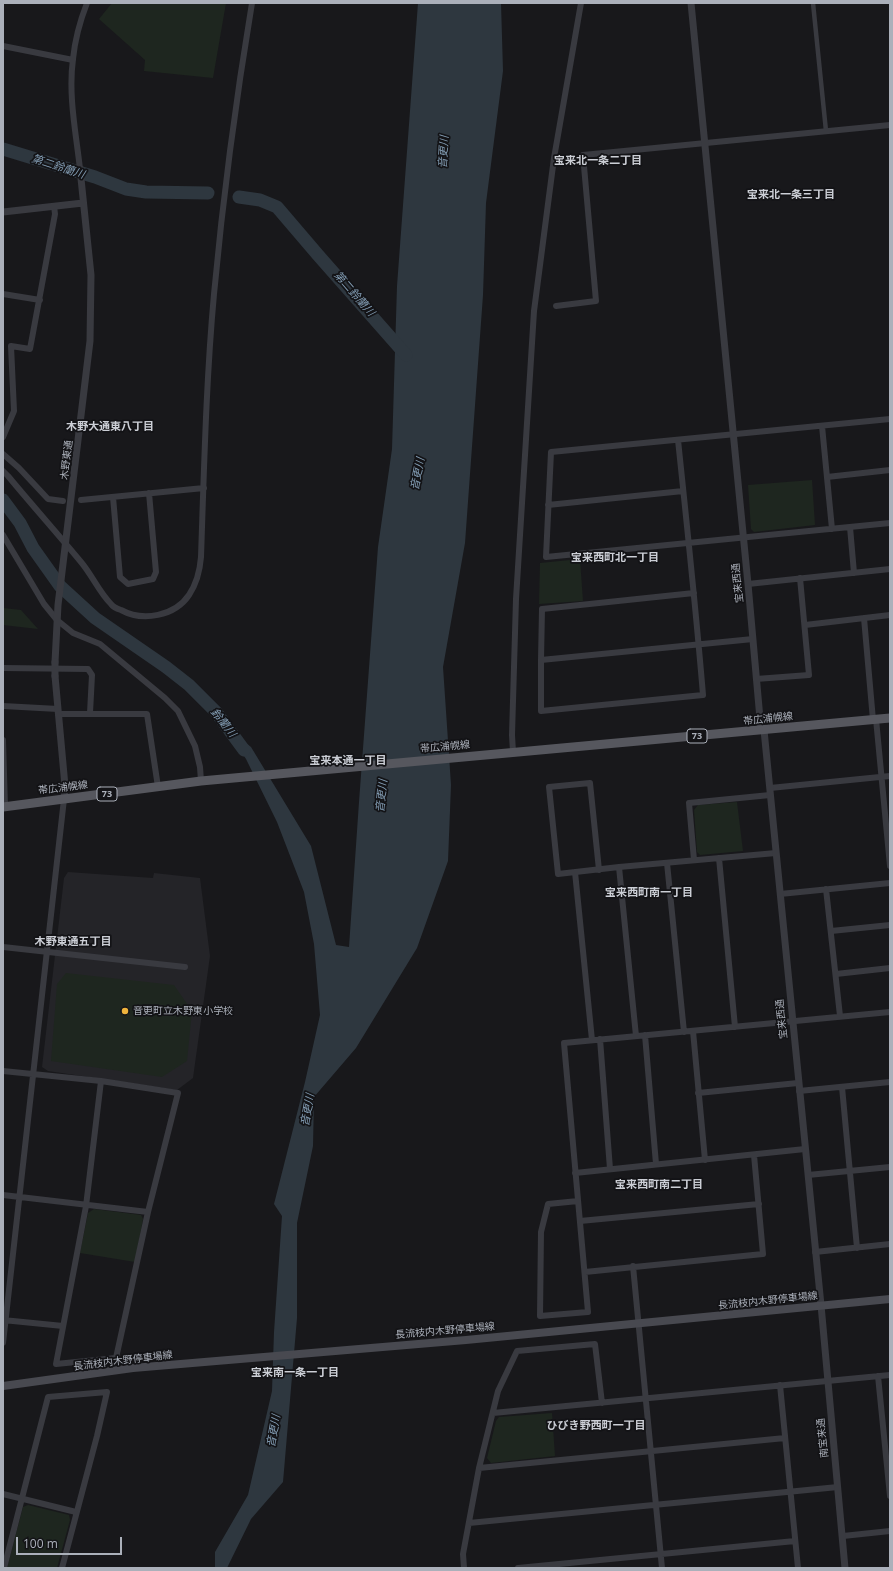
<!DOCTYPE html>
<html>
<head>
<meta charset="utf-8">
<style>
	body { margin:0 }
	#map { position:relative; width:893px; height:1571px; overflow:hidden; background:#18181b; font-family:"Open Sans",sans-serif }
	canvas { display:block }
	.frame { position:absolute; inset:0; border:4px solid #abb0ba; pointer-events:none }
	.scale { position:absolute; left:16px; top:1537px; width:106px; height:18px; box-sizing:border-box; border:2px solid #abb0ba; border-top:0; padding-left:5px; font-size:12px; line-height:14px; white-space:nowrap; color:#abb0ba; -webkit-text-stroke:3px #131316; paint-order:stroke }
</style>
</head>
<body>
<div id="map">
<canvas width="893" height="1571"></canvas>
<div class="frame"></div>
<div class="scale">100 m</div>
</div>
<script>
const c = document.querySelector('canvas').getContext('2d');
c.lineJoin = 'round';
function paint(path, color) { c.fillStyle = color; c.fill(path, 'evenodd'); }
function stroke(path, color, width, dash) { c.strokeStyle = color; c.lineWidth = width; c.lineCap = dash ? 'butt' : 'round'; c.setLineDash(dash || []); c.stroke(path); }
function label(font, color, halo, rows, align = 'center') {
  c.font = font + ' "Open Sans","Noto Sans JP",sans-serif'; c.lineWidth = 3.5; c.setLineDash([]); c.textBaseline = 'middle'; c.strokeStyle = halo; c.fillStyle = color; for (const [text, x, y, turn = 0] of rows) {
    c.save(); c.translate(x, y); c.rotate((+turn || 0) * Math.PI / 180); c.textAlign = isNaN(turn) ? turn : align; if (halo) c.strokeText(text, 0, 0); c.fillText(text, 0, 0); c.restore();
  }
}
paint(new Path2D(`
	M 68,872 L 153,878 L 154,873 L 200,878 L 210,956 L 193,1078 L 177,1090 L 48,1071 L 42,1067 L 64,878 Z`), '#242428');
paint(new Path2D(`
	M 112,3 L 226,3 L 213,78 L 144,71 L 145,60 L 99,19 Z
	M 812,480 L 815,525 L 754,532 L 751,529 L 748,485 Z
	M 580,559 L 583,601 L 539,604 L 540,563 Z
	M 3,608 L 21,610 L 38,629 L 3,625 Z
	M 737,802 L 743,851 L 700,855 L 697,852 L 694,810 L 698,805 Z
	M 66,973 L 174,985 L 192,1011 L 187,1061 L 162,1077 L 51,1061 L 57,984 Z
	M 94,1209 L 141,1215 L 143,1219 L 135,1262 L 80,1253 L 88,1213 Z
	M 552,1413 L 555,1456 L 491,1463 L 487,1458 L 496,1421 L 499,1417 Z
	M 28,1505 L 69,1515 L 70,1520 L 57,1568 L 7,1568 L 23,1507 Z`), '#1e261f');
paint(new Path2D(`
	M 418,3 L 501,3 L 503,71 L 486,203 L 483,295 L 465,543 L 443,667 L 451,785 L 448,861 L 417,948 L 356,1048 L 314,1097 L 313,1146 L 297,1223 L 297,1318 L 283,1482 L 251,1519 L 227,1568 L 215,1568 L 215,1552 L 248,1495 L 272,1391 L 274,1332 L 282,1216 L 274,1204 L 305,1082 L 320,1015 L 314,944 L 304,892 L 277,822 L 246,759 L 233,740 L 235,734 L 251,747 L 311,846 L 336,945 L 349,947 L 359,802 L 378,547 L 392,449 L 397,286 Z`), '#2e373f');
stroke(new Path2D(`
	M 3,149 L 95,177 L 126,189 L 146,192 L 208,193
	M 239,197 L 260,200 L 277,207 L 318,255 L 406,355
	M 3,500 L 20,523 L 33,548 L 60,586 L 95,618 L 166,667 L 189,685 L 216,712 L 244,750`), '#2e373f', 13);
stroke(new Path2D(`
	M 813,3 L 826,131`), '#393a40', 4.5);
stroke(new Path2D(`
	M 3,46 L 73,60
	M 80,169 C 76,133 68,95 73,59 C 75,39 80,21 87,3
	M 3,294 L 40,300
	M 556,306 L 596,301 L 583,155 L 890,125
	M 890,419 L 551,452 L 546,557 L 890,523
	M 822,426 L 832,529
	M 3,437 L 14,411 L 11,346 L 30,349 L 55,214 L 54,206
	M 678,440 C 687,525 696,610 703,695 L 541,711 L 541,660 L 753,639
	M 3,454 L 19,468 L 48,499 L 63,501
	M 3,471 L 8,476 C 32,505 57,533 81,562 C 92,575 99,592 111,604 C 113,607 118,609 121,610 C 143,622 175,616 189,595 C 197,583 200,570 201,557 C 204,470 206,382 214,294 C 223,197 236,99 252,3
	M 827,477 L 890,470
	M 113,497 L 120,577 L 128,584 L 153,579 L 156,572 L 149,493
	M 81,500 L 204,488
	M 548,505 L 683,491
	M 850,527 L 854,573
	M 3,535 L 44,604 L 57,620 L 73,633 L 100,644 L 165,698 L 178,711 L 195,746 L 200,767 L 201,781
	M 748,584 L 890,569
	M 864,618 L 873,720
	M 805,625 L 890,615
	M 541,660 L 542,609 L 694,593
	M 3,668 L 88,669 L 92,675 L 90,713
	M 756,679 L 809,675 L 800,578
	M 3,706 L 58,709
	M 58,714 L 147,714 L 158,787
	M 876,719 L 890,866
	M 3,740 L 5,807
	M 513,752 L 512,735 L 516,599 L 534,311 L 554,158 L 581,3
	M 770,788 L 890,776
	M 719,858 L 735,1027
	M 694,860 L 689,803 L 770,795
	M 667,863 L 684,1032
	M 619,867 L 636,1036
	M 599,870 L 590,783 L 549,787 L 558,874 L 619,867 L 776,853
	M 575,872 L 592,1040
	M 826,889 L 840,1016
	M 780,894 L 890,883
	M 831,931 L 890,925
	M 3,947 L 185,967
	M 836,974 L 890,968
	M 693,1031 L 705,1160
	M 645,1035 L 656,1164
	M 600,1039 L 610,1169
	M 3,1071 L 101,1081 L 178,1093 L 148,1212 L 116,1358 L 56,1364 L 86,1206 L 101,1081
	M 842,1087 L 857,1248
	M 799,1091 L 890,1082
	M 698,1093 L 798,1083
	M 575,1173 L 805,1149
	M 808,1175 L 890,1167
	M 3,1195 L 148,1212
	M 578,1201 L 548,1204 L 541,1232 L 540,1316 L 588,1312 L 564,1043 L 890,1012
	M 580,1221 L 759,1204
	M 815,1252 L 890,1244
	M 633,1266 L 662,1568
	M 585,1272 L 763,1254 L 754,1155
	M 3,1320 L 63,1326
	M 3,1343 L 64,799
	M 878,1376 L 890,1496
	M 780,1385 L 798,1568
	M 493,1413 L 890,1375
	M 479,1468 L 785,1438
	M 3,1494 L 76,1512
	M 469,1523 L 838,1487
	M 843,1536 L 890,1531
	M 4,1568 L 48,1397 L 107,1392 L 97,1436 L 62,1568
	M 464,1568 L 463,1554 L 479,1468 L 498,1391 L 517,1351 L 595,1344 L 602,1403
	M 518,1568 L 795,1541`), '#393a40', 6);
stroke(new Path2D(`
	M 691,3 L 748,584 L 761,730
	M 3,212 L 83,203
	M 55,662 L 58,605 L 90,341 L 91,275 L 80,169
	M 55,676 L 65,786 L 64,799
	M 764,730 L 821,1305 L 845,1568`), '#393a40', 7);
stroke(new Path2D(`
	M 3,1386 L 133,1368 L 466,1340 L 890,1299`), '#484950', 8);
stroke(new Path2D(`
	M 3,807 L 201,781 L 890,718`), '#56575e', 9);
stroke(new Path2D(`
	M 55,662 L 55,676`), '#393a40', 7);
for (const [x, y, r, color] of [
	[125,1011,4,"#efb33c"]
]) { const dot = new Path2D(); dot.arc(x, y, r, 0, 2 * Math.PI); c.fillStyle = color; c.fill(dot); stroke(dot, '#131316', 1.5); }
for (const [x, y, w] of [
	[697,736,20],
	[107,794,20]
]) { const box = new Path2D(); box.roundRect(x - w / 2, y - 7, w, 14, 3); c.fillStyle = '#131316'; c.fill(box); stroke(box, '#abb0ba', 1); }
label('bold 9px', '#abb0ba', null, [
	["73",697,736],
	["73",107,794]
]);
label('10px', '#abb0ba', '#131316', [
	["木野東通",67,460,-83],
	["宝来西通",738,583,-96],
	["帯広浦幌線",768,719,-6],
	["帯広浦幌線",445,747,-5],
	["帯広浦幌線",63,788,-7],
	["宝来西通",782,1019,-96],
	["長流枝内木野停車場線",768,1301,-6],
	["長流枝内木野停車場線",445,1331,-5],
	["長流枝内木野停車場線",123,1361,-7],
	["南宝来通",823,1438,-96]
]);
label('10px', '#abb0ba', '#131316', [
	["音更町立木野東小学校",133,1011]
], 'left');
label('italic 11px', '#839db4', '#131316', [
	["音更川",444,152,-87],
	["第二鈴蘭川",58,167,18],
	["第二鈴蘭川",354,294,49],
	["音更川",418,474,-79],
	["鈴蘭川",223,723,52],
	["音更川",382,796,-84],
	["音更川",308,1110,-80],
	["音更川",274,1431,-80]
]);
label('bold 11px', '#cccfd6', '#131316', [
	["宝来北一条二丁目",598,161],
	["宝来北一条三丁目",791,195],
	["木野大通東八丁目",110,427],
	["宝来西町北一丁目",615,558],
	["宝来本通一丁目",348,761],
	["宝来西町南一丁目",649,893],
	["木野東通五丁目",73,942],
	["宝来西町南二丁目",659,1185],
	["宝来南一条一丁目",295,1373],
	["ひびき野西町一丁目",596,1426]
]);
</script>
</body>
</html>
